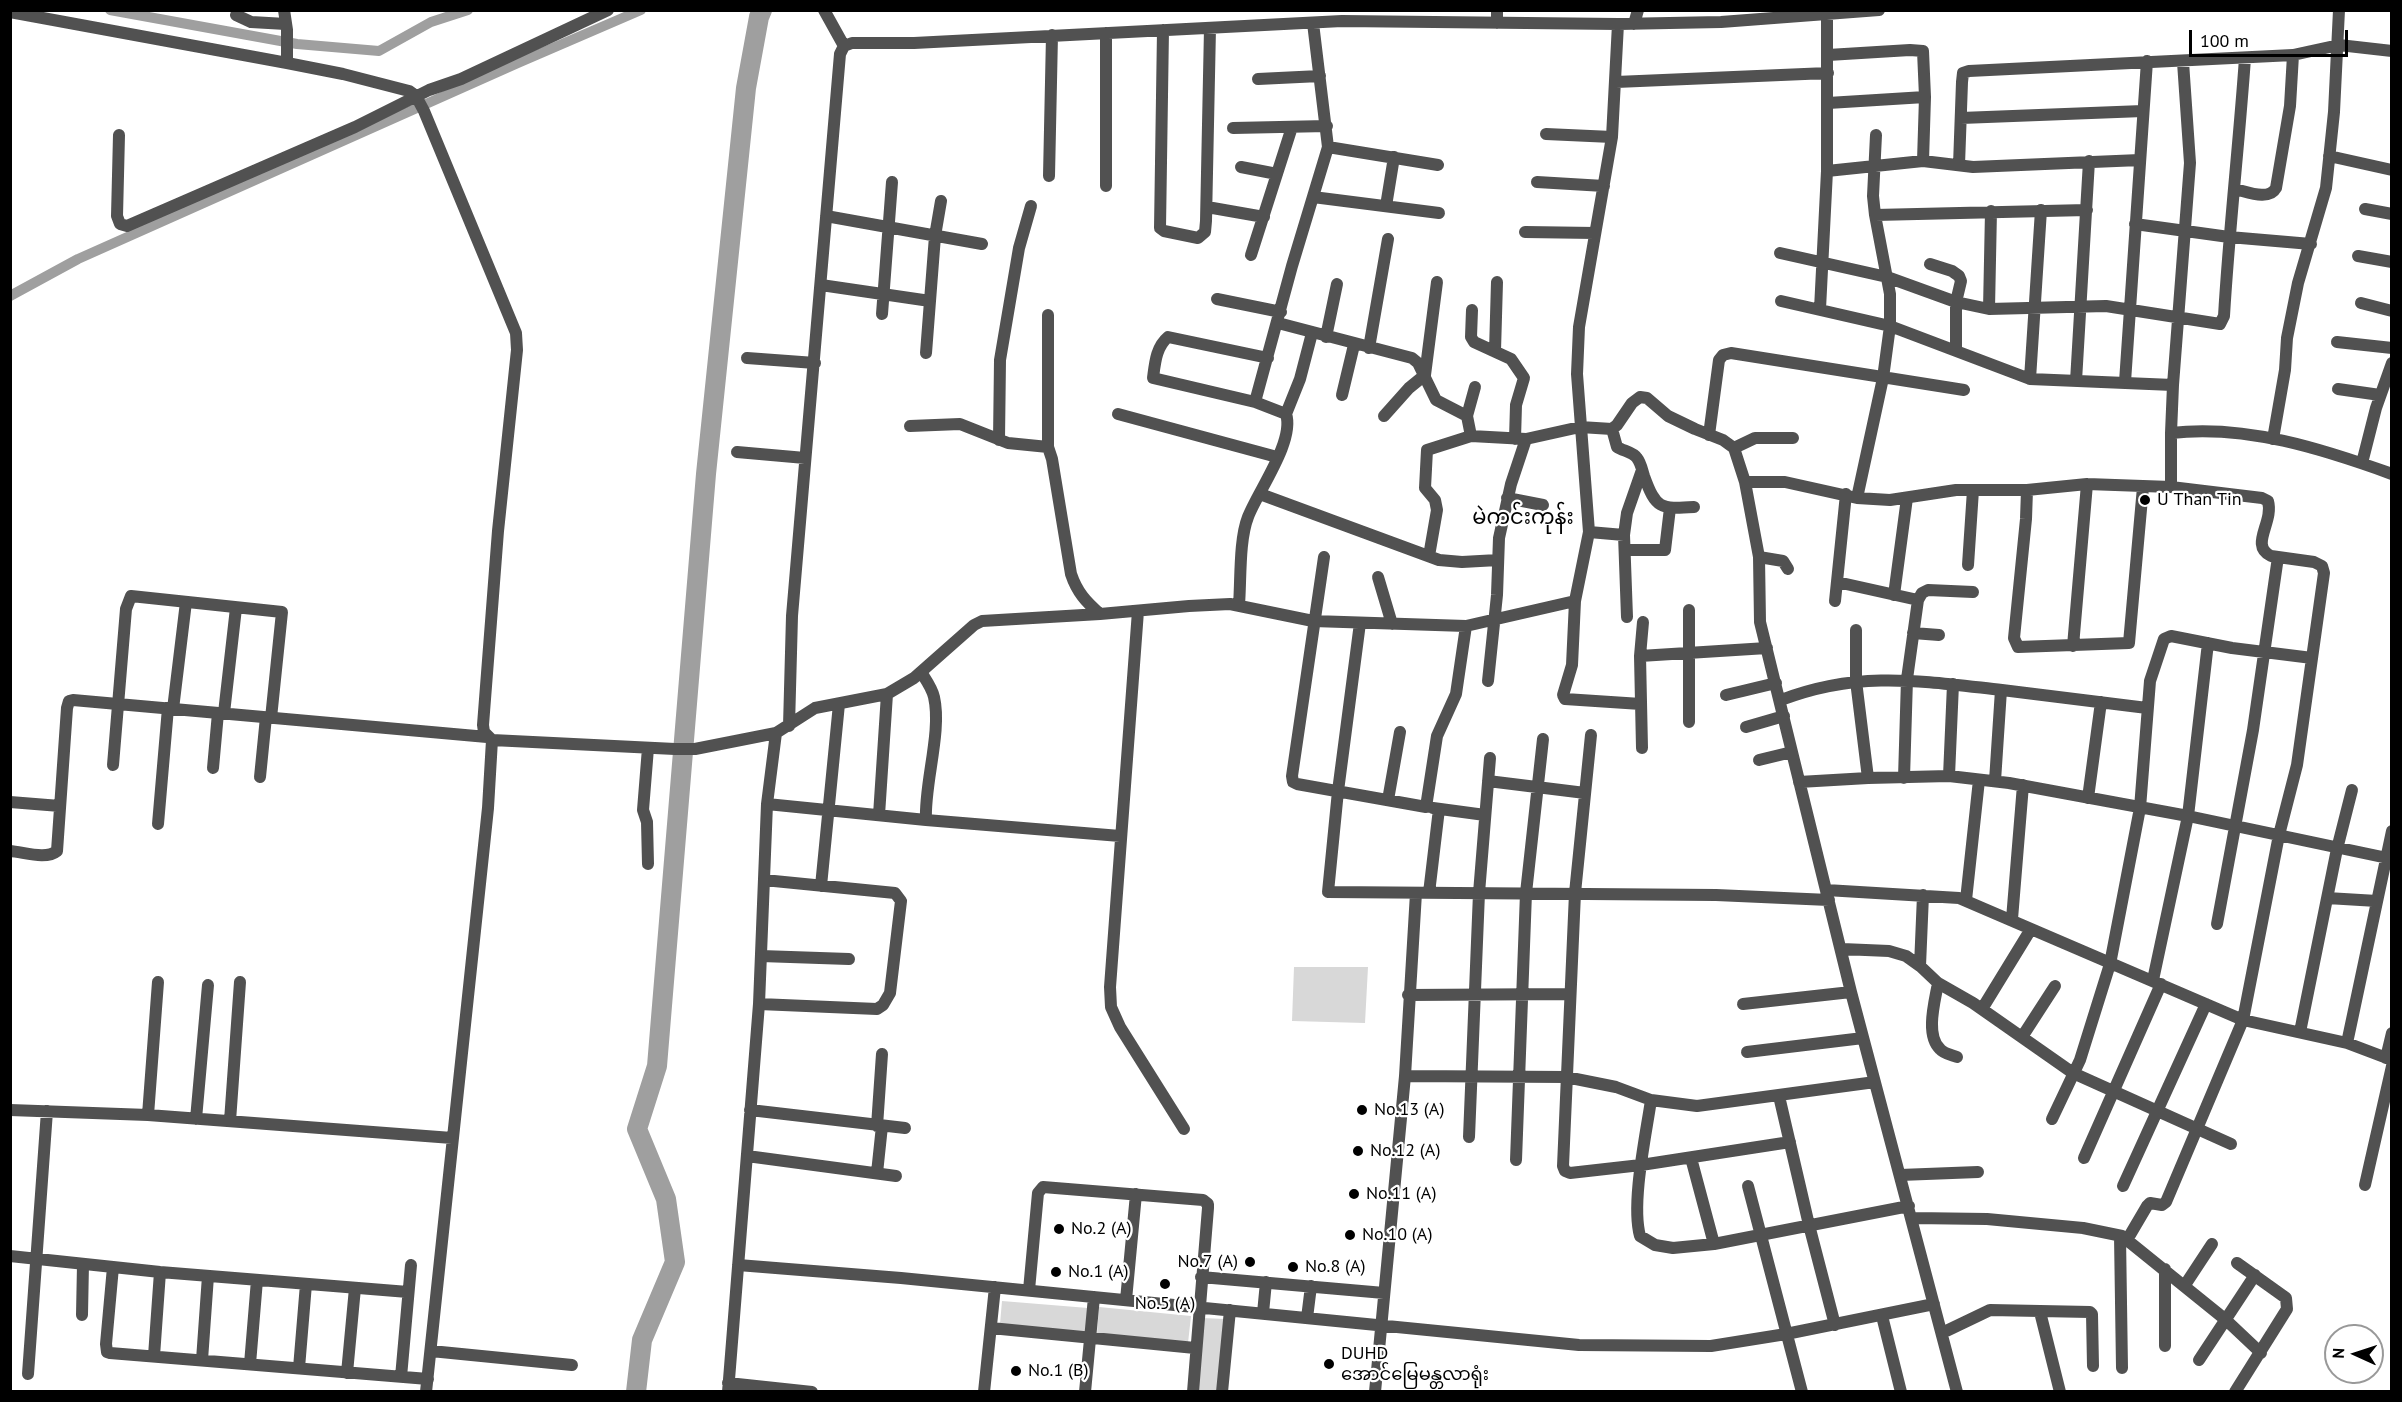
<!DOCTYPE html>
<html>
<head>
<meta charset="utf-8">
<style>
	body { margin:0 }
	#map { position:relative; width:2402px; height:1402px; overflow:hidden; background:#fff; font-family:"PT Sans",sans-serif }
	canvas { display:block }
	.frame { position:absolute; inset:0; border:12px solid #000; pointer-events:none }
	.north { position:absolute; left:2324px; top:1324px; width:60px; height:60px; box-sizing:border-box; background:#fff; border:2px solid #999; border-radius:50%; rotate:273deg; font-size:16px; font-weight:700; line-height:24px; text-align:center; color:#000 }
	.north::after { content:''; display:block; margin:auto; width:21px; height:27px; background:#000; clip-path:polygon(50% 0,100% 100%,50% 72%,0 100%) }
	.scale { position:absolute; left:2189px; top:30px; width:159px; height:27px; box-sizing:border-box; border:3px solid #000; border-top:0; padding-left:8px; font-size:18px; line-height:21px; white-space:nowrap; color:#000; -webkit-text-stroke:4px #fff; paint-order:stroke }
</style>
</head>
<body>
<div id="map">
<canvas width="2402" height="1402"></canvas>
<div class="frame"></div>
<div class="north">N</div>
<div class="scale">100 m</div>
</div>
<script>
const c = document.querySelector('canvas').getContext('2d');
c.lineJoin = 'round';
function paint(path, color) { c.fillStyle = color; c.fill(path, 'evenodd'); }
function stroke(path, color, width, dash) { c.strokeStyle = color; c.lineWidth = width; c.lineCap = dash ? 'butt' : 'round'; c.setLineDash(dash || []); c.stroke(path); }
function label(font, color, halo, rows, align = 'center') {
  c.font = font + ' "PT Sans","Noto Sans Myanmar",sans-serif'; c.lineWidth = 4.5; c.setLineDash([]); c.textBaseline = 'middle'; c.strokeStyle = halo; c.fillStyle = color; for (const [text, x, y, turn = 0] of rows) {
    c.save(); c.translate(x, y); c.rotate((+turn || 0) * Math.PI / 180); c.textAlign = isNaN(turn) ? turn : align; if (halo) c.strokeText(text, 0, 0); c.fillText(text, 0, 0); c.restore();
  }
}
paint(new Path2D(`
	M 1294,967 L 1368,967 L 1365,1023 L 1292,1021 Z
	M 1002,1301 L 1088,1308 L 1086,1332 L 1000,1324 Z
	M 1099,1307 L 1191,1316 L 1188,1343 L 1097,1334 Z
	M 1202,1318 L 1225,1319 L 1219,1391 L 1196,1392 Z`), '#d8d8d8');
stroke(new Path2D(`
	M 110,10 L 297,44 L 379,51 L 431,22 L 468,10
	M 10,296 L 78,259 L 518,63 L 641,10`), '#9f9f9f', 10);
stroke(new Path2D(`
	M 636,1392 L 642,1340 L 675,1262 L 666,1199 L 637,1129 L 657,1066 L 706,474 L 746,88 L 759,17 L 762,10`), '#9f9f9f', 20);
stroke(new Path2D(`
	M 284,10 L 287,30 L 287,63
	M 824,10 L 844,46
	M 10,12 L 287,63 L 343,74 L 409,91 L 416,96 L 424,111 L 516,333 L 517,350 L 498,531 L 483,725 L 484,732 L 492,740 L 488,808 L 426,1392
	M 236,15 L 251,22 L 286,24
	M 1497,23 L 1497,10
	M 1618,24 L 1612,137 L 1579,327 L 1577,374 L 1589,532 L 1575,601 L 1572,665 L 1563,695 L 1565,699 L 1641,704
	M 1634,24 L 1638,10
	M 1163,30 L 1160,228 L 1164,231 L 1198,238 L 1205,232 L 1206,221 L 1210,28
	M 1828,55 L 1910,50 L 1923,51 L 1925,97 L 1923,161
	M 1258,79 L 1320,76
	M 1616,82 L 1828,73
	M 1828,103 L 1925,97
	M 1961,118 L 2143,111
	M 1233,128 L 1327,126
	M 1546,134 L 1612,137
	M 119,135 L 117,216 L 120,224 L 127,226 L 355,127 L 429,90 L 461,79 L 608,10
	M 1328,147 L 1438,165
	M 2329,156 L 2392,170
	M 1959,165 L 1962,82 L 1963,73 L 1969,71 L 2293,55 L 2339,45 L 2392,51
	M 1241,167 L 1277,174
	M 1827,171 L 1923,161 L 1973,167 L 2140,160
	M 1049,176 L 1052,35
	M 1537,182 L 1604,186
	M 1106,186 L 1106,33
	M 2235,189 C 2248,192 2269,201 2276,188 L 2290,106 L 2293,55
	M 1313,197 L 1439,213
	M 1386,206 L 1394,157
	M 1207,207 L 1264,217
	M 2365,209 L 2392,214
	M 1875,215 L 2087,210
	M 826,216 L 982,244
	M 2135,224 L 2229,237 L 2311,244
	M 1525,232 L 1595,233
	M 1780,253 L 1887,277 L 1956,302 L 1989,309 L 2106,306 L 2220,324 L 2224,316 C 2229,230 2239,144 2245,58
	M 1251,255 L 1292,127
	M 2358,256 L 2392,262
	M 1930,264 L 1952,271 L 1959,276 L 1961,281 L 1956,302 L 1956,349
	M 821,285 L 930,301
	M 1217,299 L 1281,312
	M 1781,301 L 1890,326 L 2030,379 L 2173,385
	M 2361,303 L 2392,311
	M 1820,309 L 1827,171 L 1827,15
	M 1989,309 L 1991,211
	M 1472,310 L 1471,337 L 1474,342 L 1511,359 L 1524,378 L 1516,405 L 1515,439
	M 882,314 L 892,182
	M 1048,315 L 1048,447 L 1052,459 L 1071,574 C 1077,592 1086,602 1100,614 L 1189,606 L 1230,604 L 1313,621 L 1466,626 L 1575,601
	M 1278,323 L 1412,358 L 1418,363 L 1436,400 L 1467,416
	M 1326,337 L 1337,284
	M 2337,342 L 2392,348
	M 1369,348 L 1388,239
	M 1495,351 L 1497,282
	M 926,353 L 935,236 L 941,201
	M 747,358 L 815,363
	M 2030,379 L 2041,210
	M 2076,381 L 2089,161
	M 2125,382 L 2147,61
	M 2338,389 L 2380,395
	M 1342,395 L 1354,345
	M 1255,402 L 1292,266 L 1328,147 L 1313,23
	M 1118,414 L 1277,457
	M 1286,414 L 1300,379 L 1312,333
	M 1384,416 L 1409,388 L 1425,375 L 1437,282
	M 910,426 L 960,424 L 1008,443 L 1048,447
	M 1612,429 L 1617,447 C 1623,451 1633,452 1637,458 C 1641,463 1642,470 1644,476 C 1656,509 1660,509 1694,507
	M 2171,433 L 2173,385 L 2190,163 L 2183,62
	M 1709,435 L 1719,360 L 1723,355 L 1731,353 L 1964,390
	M 1471,436 L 1467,416 L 1475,387
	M 2273,439 L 2285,370 L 2287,338 L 2298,283 L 2326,188 L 2334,112 L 2339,10
	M 999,440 L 1000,360 L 1019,248 L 1031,206
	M 1734,448 L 1755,438 L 1793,438
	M 737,452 L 805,458
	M 2362,463 L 2376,408 L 2392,363
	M 1745,482 L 1785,482 L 1857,498 L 1890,500 L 1956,490 L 2027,490 L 2087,484 L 2171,487 L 2171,433 C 2245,424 2323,449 2392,474
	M 2027,490 L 2026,519 L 2014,638 L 2018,647 L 2129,643 L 2143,487
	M 1260,494 L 1439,560 L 1462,562 L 1498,560
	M 1507,498 L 1543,505
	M 1857,498 L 1883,378 L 1890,326 L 1890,294 L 1875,215 L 1873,196 L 1876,135
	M 1589,532 L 1624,535
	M 1625,550 L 1665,550 L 1670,508
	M 1429,556 L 1437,510 L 1435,500 L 1425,488 L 1427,450 L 1471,436 L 1526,439
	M 1324,557 L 1292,776 L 1293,782 L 1297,784 L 1426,807 L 1437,736 L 1456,694 L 1466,626
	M 1759,557 L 1783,561 L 1788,569
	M 1968,565 L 1973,490
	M 1378,577 L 1392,624
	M 1837,582 L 1918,600
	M 1894,595 L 1907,498
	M 1835,601 L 1846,494
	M 1239,605 C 1241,579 1239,540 1248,517 C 1258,491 1295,441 1286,414 L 1255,402 L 1153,378 C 1155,363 1156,347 1168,337 L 1268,358
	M 1138,611 L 1110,987 L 1111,1007 L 1120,1027 L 1184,1129
	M 1627,617 L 1624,535 L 1627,513 L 1642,470
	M 1360,623 L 1338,791 L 1328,892 L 1716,895 L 1829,900
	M 1856,630 L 1856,681 L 1868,778
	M 1913,633 L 1939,635
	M 2073,646 L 2087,484
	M 1640,656 L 1767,648
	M 1488,681 L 1497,595 L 1499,538 L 1511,484 L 1526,439 L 1580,427 L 1612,429 L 1617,425 L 1632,403 L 1640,397 L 1647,398 L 1668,416 L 1695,429 L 1723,440 L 1734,448 L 1745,482 L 1759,557 L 1760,622 L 1851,992 L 1957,1392
	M 1726,695 L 1776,683
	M 1781,700 C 1859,670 1921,681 2002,690 C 2050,696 2098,702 2147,708
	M 173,709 L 186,602
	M 224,713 L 236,608
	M 1689,722 L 1689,610
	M 789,726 L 792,616 L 840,54 L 844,46 L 852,43 L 914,43 L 1342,21 L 1618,24 L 1721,22 L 1879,10
	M 1746,727 L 1784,716
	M 1591,735 L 1575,893 L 1563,1166 L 1565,1171 L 1570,1173 L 1641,1165 L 1790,1142
	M 492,740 L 675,749 L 695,749 L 776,733 L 815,708 L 887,694 L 914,678 L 974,625 L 982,621 L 1100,614
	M 648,748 L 643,810 L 647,822 L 648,864
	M 1642,748 L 1640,656 L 1643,622
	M 1759,760 L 1792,752
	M 113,765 L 126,609 L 131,596 L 282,612 L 271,718
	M 213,768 L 218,713
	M 1949,776 L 1953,684
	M 260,777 L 266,717
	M 1904,778 L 1907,679 L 1918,600 L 1922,593 L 1928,590 L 1973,592
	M 1488,781 L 1585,793
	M 1995,781 L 2001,690
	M 1799,782 L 1868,778 L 1949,776 L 2009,783 L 2188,816 L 2392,859
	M 2088,798 L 2101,702
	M 1388,800 L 1400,732
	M 10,802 L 60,806
	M 767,804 L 926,820 C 924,784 942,732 934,697 C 932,688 926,680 921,672
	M 1433,808 L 1485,815
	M 879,815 L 887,694
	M 926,820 L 1120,836
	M 158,824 L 168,708
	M 10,851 C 24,852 46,860 57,851 L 67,708 L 69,701 L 73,700 L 487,737
	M 821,886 L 839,704
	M 1826,890 L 1959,898 L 2243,1020 L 2347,1043 L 2392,1060
	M 1429,893 L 1439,809
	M 2327,898 L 2377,901
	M 1966,900 L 1979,780
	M 2012,919 L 2023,785
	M 2217,924 L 2253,730 L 2278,557
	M 1842,949 L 1889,951 L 1906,956 L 1920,966 L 1938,983 L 1973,1003 L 2073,1073 L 2231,1144
	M 761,956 L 849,959
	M 1920,966 L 1923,895
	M 2153,980 L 2188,816 L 2208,643
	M 1938,983 C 1935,1001 1925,1035 1940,1049 C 1944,1054 1952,1055 1957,1057
	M 1408,995 L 1570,994
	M 759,1004 L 877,1009 L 883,1005 L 890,993 L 901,901 L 895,893 L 764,880
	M 1743,1004 L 1851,992
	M 1982,1009 L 2031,929
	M 2300,1032 L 2337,849 L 2352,790
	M 2022,1037 L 2055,986
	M 2347,1043 L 2392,831
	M 1747,1052 L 1863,1038
	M 2386,1058 L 2392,1033
	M 1405,1076 L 1566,1077 L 1616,1087 L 1651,1100 L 1697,1106 L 1875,1082
	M 1779,1096 L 1809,1225 L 1835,1325
	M 1651,1100 C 1646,1135 1631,1203 1640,1236 L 1655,1245 L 1673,1248 L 1714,1244 L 1909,1206
	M 10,1110 L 148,1115 L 452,1138
	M 750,1110 L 905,1128
	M 148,1115 L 158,982
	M 196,1119 L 208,985
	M 2052,1119 L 2080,1060 L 2110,964 L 2140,808 L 2150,681 L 2164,639 L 2171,636 L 2232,648 L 2312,658
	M 230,1121 L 240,982
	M 877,1126 L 882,1054
	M 1469,1137 L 1479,893 L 1490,758
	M 747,1156 L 896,1176
	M 1691,1158 L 1714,1244
	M 2084,1158 L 2161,984
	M 1516,1160 L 1526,893 L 1543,739
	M 877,1173 L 882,1126
	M 1900,1175 L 1978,1172
	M 2365,1185 L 2392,1066
	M 1748,1186 L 1802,1392
	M 2123,1186 L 2206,1004
	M 1913,1218 L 1987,1219 L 2083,1228 L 2122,1236 L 2226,1320 L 2261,1353
	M 2120,1236 L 2122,1368
	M 2127,1240 L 2147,1206 L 2150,1203 L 2162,1205 L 2166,1202 L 2243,1020 L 2279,835 L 2297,765 L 2324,573 L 2322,566 L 2314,562 L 2271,556 C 2249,545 2274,523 2268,501 L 2262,498 L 2171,487
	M 10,1256 L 160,1272 L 408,1292
	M 738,1265 L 901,1278 L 1579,1345 L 1711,1346 L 1786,1334 L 1934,1304
	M 113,1267 L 106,1344 L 107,1352 L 110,1353 L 428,1379
	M 1201,1277 L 1384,1293
	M 2185,1285 L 2212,1244
	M 1029,1290 L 1038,1193 L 1043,1187 L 1203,1200 L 1208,1204 L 1208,1208 L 1193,1392
	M 1126,1300 L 1136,1194
	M 2040,1312 L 2060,1392
	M 1263,1313 L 1266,1282
	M 82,1315 L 83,1264
	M 1882,1316 L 1901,1392
	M 1307,1318 L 1311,1286
	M 991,1328 L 1195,1348
	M 1942,1333 L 1990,1310 L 2090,1312 L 2092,1314 L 2093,1366
	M 2165,1346 L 2165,1269
	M 431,1351 L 572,1365
	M 154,1356 L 160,1272
	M 202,1360 L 208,1276
	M 2199,1360 L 2255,1275
	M 250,1364 L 257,1280
	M 299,1368 L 306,1284
	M 347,1373 L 355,1288
	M 28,1374 L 47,1111
	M 401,1377 L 411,1265
	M 728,1383 L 812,1392
	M 728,1392 L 759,1004 L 767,804 L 776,733
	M 984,1392 L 995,1287
	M 1085,1392 L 1094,1297
	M 1222,1392 L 1230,1310
	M 1375,1392 L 1405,1076 L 1416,893
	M 2235,1392 L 2287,1309 L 2286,1298 L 2237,1263`), '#515151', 12);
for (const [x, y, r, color] of [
	[2145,500,6,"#000"],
	[1362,1110,6,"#000"],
	[1358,1151,6,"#000"],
	[1354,1194,6,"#000"],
	[1059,1229,6,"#000"],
	[1350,1235,6,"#000"],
	[1250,1262,6,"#000"],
	[1293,1267,6,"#000"],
	[1056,1272,6,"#000"],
	[1165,1284,6,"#000"],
	[1329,1364,6,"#000"],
	[1016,1371,6,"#000"]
]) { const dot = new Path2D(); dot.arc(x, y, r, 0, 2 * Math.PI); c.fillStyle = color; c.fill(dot); stroke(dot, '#fff', 2); }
label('18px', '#000', '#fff', [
	["U Than Tin",2157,500],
	["No.13 (A)",1374,1110],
	["No.12 (A)",1370,1151],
	["No.11 (A)",1366,1194],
	["No.2 (A)",1071,1229],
	["No.10 (A)",1362,1235],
	["No.7 (A)",1238,1262,"right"],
	["No.8 (A)",1305,1267],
	["No.1 (A)",1068,1272],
	["No.5 (A)",1165,1304,"center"],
	["DUHD",1341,1354],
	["အောင်မြေမန္တလာရုံး",1341,1375],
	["No.1 (B)",1028,1371]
], 'left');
label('21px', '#000', '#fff', [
	["မဲကင်းကုန်း",1523,518]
]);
</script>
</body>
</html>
